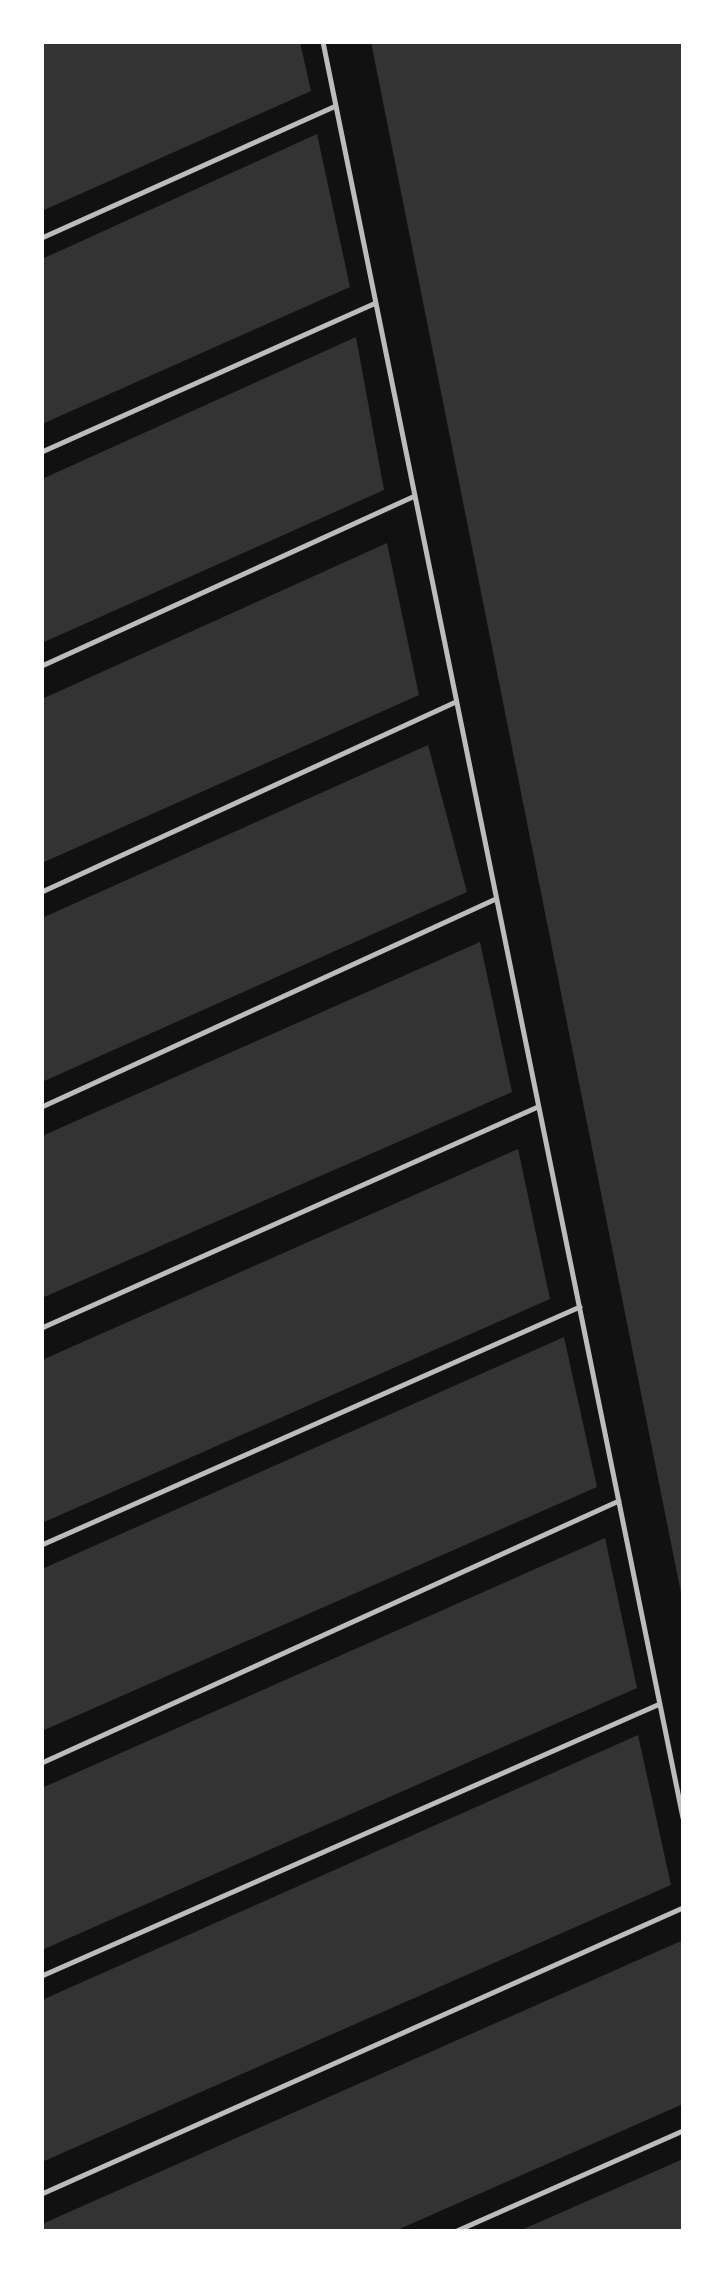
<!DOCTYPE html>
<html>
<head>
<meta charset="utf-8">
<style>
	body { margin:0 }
	#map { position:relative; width:725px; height:2273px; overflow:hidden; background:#111; font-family:Poppins,sans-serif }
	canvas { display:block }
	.frame { position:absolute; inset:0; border:44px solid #fff; pointer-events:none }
</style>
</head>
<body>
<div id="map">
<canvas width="725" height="2273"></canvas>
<div class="frame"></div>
</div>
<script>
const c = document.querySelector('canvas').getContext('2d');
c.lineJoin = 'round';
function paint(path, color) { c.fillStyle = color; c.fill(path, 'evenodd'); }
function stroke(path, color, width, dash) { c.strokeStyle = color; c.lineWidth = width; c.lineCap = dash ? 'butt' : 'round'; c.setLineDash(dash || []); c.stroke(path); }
paint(new Path2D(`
	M 49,42 L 300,42 L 311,91 L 42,211 L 42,45 Z
	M 371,42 L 683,42 L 683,1603 Z
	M 317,134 L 350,287 L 42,424 L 42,259 Z
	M 356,337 L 384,490 L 42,643 L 42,479 Z
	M 387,543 L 419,695 L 42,863 L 42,699 Z
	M 428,745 L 467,892 L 42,1082 L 42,918 Z
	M 480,942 L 512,1092 L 42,1298 L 42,1136 Z
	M 518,1149 L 550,1299 L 42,1523 L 42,1360 Z
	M 564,1337 L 597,1487 L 42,1731 L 42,1569 Z
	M 605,1538 L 637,1688 L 42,1950 L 42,1788 Z
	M 638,1735 L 671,1885 L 42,2162 L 42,2000 Z
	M 681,1941 L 683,1951 L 683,2104 L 395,2231 L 42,2231 L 42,2224 Z
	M 683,2159 L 683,2231 L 519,2231 Z`), '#333');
stroke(new Path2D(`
	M 323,42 L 683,1818
	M 42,238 L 336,106
	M 42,452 L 376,303
	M 42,666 L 415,496
	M 42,892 L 456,702
	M 42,1107 L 496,899
	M 42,1328 L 538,1107
	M 42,1545 L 580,1307
	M 42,1763 L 619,1501
	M 42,1976 L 660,1704
	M 42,2194 L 683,1908
	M 457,2231 L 683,2131`), '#bcbcbc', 5);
</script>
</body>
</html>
